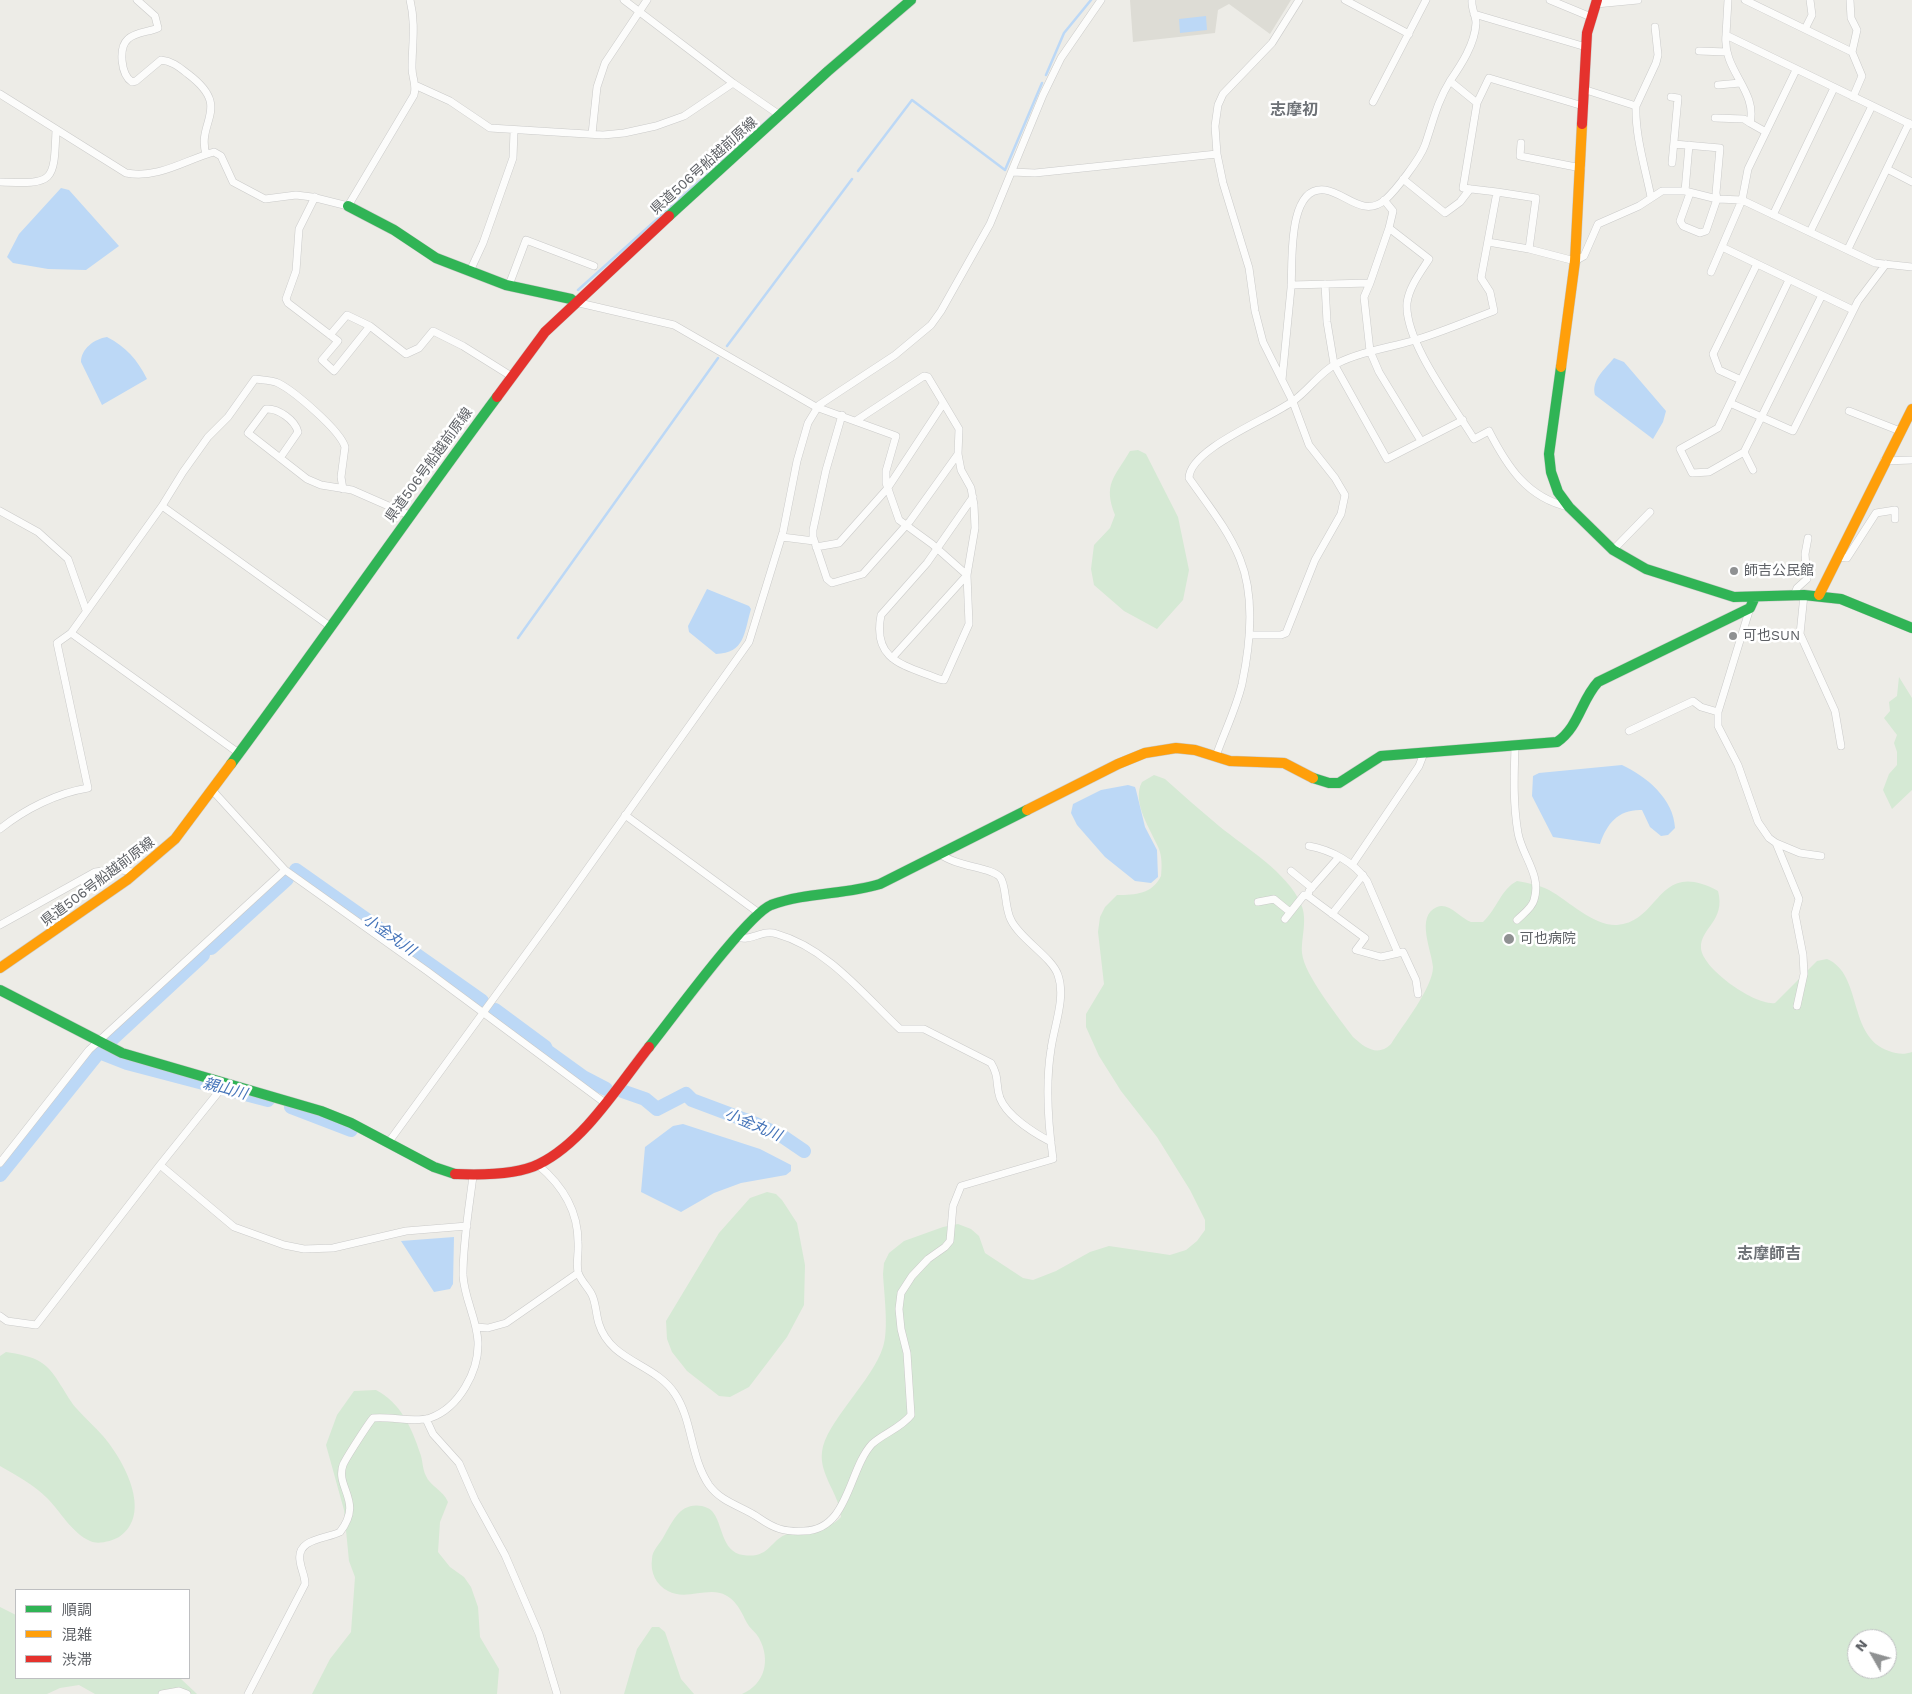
<!DOCTYPE html>
<html>
<head>
<meta charset="utf-8">
<style>
	body { margin:0 }
	#map { position:relative; width:1912px; height:1694px; overflow:hidden; background:#edece7; font-family:"Work Sans","Noto Sans JP",sans-serif }
	canvas { display:block }
	.legend { position:absolute; left:15px; top:1589px; width:175px; height:90px; box-sizing:border-box; background:#fff; border:1px solid #bebfc1; margin:0; padding:6px 9px; list-style:none; font-size:15px; color:#5d6065 }
	.legend li { display:flex; align-items:center; gap:10px; height:25px }
	.legend b { width:25px; border:1px solid #bebfc1 }
	.north { position:absolute; left:1847px; top:1629px; width:50px; height:50px; box-sizing:border-box; background:#fff; border:1px solid #bebfc1; border-radius:50%; rotate:308deg; font-size:14px; font-weight:700; line-height:20px; text-align:center; color:#5d6065 }
	.north::after { content:''; display:block; margin:auto; width:18px; height:22px; background:#8f9192; clip-path:polygon(50% 0,100% 100%,50% 72%,0 100%) }
</style>
</head>
<body>
<div id="map">
<canvas width="1912" height="1694"></canvas>
<ul class="legend">
<li><b style="height:6px;background:#30b455"></b>順調</li>
<li><b style="height:6px;background:#ff9f0a"></b>混雑</li>
<li><b style="height:6px;background:#e5322d"></b>渋滞</li>
</ul>
<div class="north">N</div>
</div>
<script>
const c = document.querySelector('canvas').getContext('2d');
c.lineJoin = 'round';
function paint(path, color) { c.fillStyle = color; c.fill(path, 'evenodd'); }
function stroke(path, color, width, dash) { c.strokeStyle = color; c.lineWidth = width; c.lineCap = dash ? 'butt' : 'round'; c.setLineDash(dash || []); c.stroke(path); }
function label(font, color, halo, rows, align = 'center') {
  c.font = font + ' "Work Sans","Noto Sans JP",sans-serif'; c.lineWidth = 5; c.setLineDash([]); c.textBaseline = 'middle'; c.strokeStyle = halo; c.fillStyle = color; for (const [text, x, y, turn = 0] of rows) {
    c.save(); c.translate(x, y); c.rotate((+turn || 0) * Math.PI / 180); c.textAlign = isNaN(turn) ? turn : align; if (halo) c.strokeText(text, 0, 0); c.fillText(text, 0, 0); c.restore();
  }
}
paint(new Path2D(`
	M 1130,0 L 1291,0 L 1270,34 L 1229,4 L 1218,10 L 1215,33 L 1133,42 Z`), '#dddcd5');
paint(new Path2D(`
	M 1138,450 L 1146,454 L 1178,517 L 1189,570 L 1183,600 L 1157,629 L 1124,611 L 1094,585 L 1091,569 L 1094,545 L 1110,528 L 1115,515 C 1103,484 1114,478 1130,451 Z
	M 1899,677 L 1912,698 L 1912,790 L 1892,809 L 1883,790 L 1889,774 L 1897,765 L 1897,752 L 1894,743 L 1897,735 L 1884,718 L 1890,711 L 1889,702 L 1897,696 Z
	M 1154,775 L 1165,779 C 1183,795 1201,811 1219,826 C 1246,848 1287,872 1301,904 C 1308,920 1301,937 1302,953 C 1304,975 1340,1019 1353,1037 C 1365,1048 1378,1057 1391,1044 C 1402,1026 1433,988 1433,967 C 1432,951 1415,916 1437,907 C 1449,902 1461,919 1471,922 C 1475,922 1479,922 1483,922 C 1497,909 1501,889 1517,881 C 1528,883 1539,885 1549,890 C 1569,901 1593,926 1617,925 C 1661,922 1657,858 1718,891 C 1726,921 1700,928 1701,948 C 1702,969 1756,1006 1775,1003 L 1817,961 L 1827,959 C 1863,974 1847,1037 1889,1051 C 1897,1054 1904,1055 1912,1052 L 1912,1694 L 742,1694 C 765,1684 771,1660 759,1638 C 756,1632 750,1629 747,1623 C 741,1611 735,1597 720,1593 C 703,1589 684,1600 668,1591 C 656,1585 650,1572 652,1559 C 652,1550 660,1544 664,1536 C 673,1521 680,1502 702,1506 C 705,1507 709,1508 712,1511 C 723,1523 721,1552 743,1555 C 769,1559 770,1541 785,1535 C 791,1532 800,1529 806,1528 C 821,1525 830,1529 841,1517 C 840,1495 819,1475 822,1452 C 825,1423 873,1380 883,1347 C 889,1330 884,1293 883,1274 L 884,1263 L 889,1253 L 904,1241 L 943,1227 L 958,1224 L 971,1229 L 979,1236 L 985,1253 L 1023,1278 L 1033,1280 L 1056,1271 L 1090,1252 L 1109,1246 L 1170,1255 L 1186,1250 L 1197,1241 L 1205,1230 L 1205,1220 L 1190,1190 L 1157,1137 L 1121,1091 L 1099,1056 L 1086,1027 L 1086,1014 L 1104,984 L 1098,932 L 1100,917 L 1105,907 L 1117,895 C 1136,895 1152,894 1161,876 C 1162,867 1162,857 1159,849 C 1151,830 1131,802 1142,782 ZM 1857,1639 L 1887,1639 L 1887,1669 L 1857,1669 Z
	M 767,1192 L 776,1194 L 782,1200 L 797,1223 L 805,1265 L 804,1305 L 787,1337 L 749,1387 L 730,1397 L 719,1396 L 687,1371 L 672,1352 L 667,1339 L 666,1321 L 719,1233 L 750,1198 Z
	M 6,1352 C 18,1354 32,1356 42,1363 C 57,1373 65,1396 77,1409 C 85,1418 95,1427 103,1436 C 123,1459 154,1514 119,1537 C 112,1541 98,1545 90,1541 C 72,1533 60,1511 47,1498 C 34,1485 16,1475 0,1466 L 0,1356 Z
	M 376,1390 C 400,1402 412,1428 420,1453 C 423,1460 422,1468 426,1476 C 430,1486 443,1490 448,1502 L 440,1522 L 438,1552 L 450,1567 L 464,1577 L 471,1587 L 478,1607 L 480,1637 L 499,1669 L 497,1694 L 312,1694 L 330,1659 L 351,1632 L 355,1577 L 349,1561 L 344,1510 L 326,1445 L 337,1415 L 354,1391 Z
	M 0,1607 L 16,1615 L 16,1678 L 180,1678 L 197,1694 L 95,1694 L 79,1685 L 60,1688 L 47,1694 L 0,1694 Z
	M 652,1627 L 659,1627 L 665,1632 L 681,1679 L 694,1694 L 624,1694 L 637,1649 Z`), '#d5e9d4');
paint(new Path2D(`
	M 1206,16 L 1207,30 L 1180,33 L 1179,19 Z
	M 61,188 L 69,190 L 119,246 L 86,270 L 48,269 L 13,263 L 7,257 L 19,234 Z
	M 107,337 C 126,347 137,359 147,379 L 102,405 L 81,362 C 81,349 94,339 107,337 Z
	M 1614,358 L 1624,362 L 1666,411 L 1663,422 L 1653,439 L 1595,395 C 1591,380 1605,369 1614,358 Z
	M 707,589 L 749,606 L 751,609 C 744,633 745,653 716,654 L 689,632 L 688,626 Z
	M 1622,765 C 1646,776 1674,799 1675,828 L 1668,835 L 1661,836 L 1650,827 L 1642,810 C 1619,809 1607,823 1600,844 L 1553,837 L 1532,796 L 1533,776 L 1539,773 Z
	M 1128,785 L 1135,787 L 1136,790 L 1145,827 L 1157,850 L 1158,877 L 1151,883 L 1135,881 L 1105,857 L 1077,825 L 1071,813 L 1073,804 L 1101,790 Z
	M 683,1124 L 760,1149 L 791,1165 L 791,1171 L 786,1175 L 741,1183 L 714,1193 L 681,1212 L 641,1192 L 645,1147 L 673,1126 Z
	M 454,1237 L 453,1284 L 450,1289 L 434,1292 L 401,1241 Z`), '#bcd8f6');
stroke(new Path2D(`
	M 1046,75 L 1064,33 L 1091,0
	M 858,171 L 912,100 L 1005,170 L 1042,83
	M 578,290 L 771,117
	M 727,346 L 852,179
	M 518,638 L 718,358`), '#bcd8f6', 2.5);
stroke(new Path2D(`
	M 296,870 L 482,1001
	M 211,948 L 287,879
	M 495,1010 L 545,1047 L 547,1051 L 583,1077 L 606,1089
	M 111,1040 L 203,955
	M 622,1091 L 645,1099 L 657,1109 L 686,1094 L 692,1100 L 756,1124 L 782,1136 L 804,1151
	M 291,1107 L 351,1130
	M 0,1175 L 99,1052 L 127,1063 L 268,1100`), '#bcd8f6', 14);
const street = new Path2D(`
	M 137,0 L 155,16 L 158,28 C 149,32 135,32 128,39 C 118,48 121,75 132,82 L 136,81 L 161,60 C 172,61 179,67 188,74 C 233,108 196,121 206,154
	M 624,0 L 733,83
	M 1345,0 L 1409,34
	M 1550,0 L 1591,17
	M 1745,0 L 1852,52
	M 1850,0 L 1851,18 L 1857,30 L 1852,52 L 1862,76 L 1853,97
	M 1596,4 L 1638,0
	M 1474,14 L 1586,47
	M 1805,29 L 1812,15 L 1810,0
	M 1726,35 L 1728,0
	M 1699,51 L 1727,52
	M 1450,81 C 1461,65 1475,44 1476,23 C 1476,16 1471,8 1472,0
	M 1718,85 L 1740,83
	M 417,86 L 450,101 L 490,128 L 603,135 L 624,133 L 656,126 L 684,116 L 733,83 L 781,116
	M 1583,89 L 1636,106 C 1635,136 1645,167 1651,197
	M 0,94 L 126,173 C 159,179 185,160 214,152 L 221,156 L 233,182 L 265,199 L 296,195 L 312,197 L 348,206 L 414,95 C 417,84 412,79 412,68 C 412,45 416,24 410,0
	M 1671,97 L 1678,98 L 1672,163
	M 1373,102 L 1426,0
	M 1477,103 L 1489,78 L 1583,106
	M 1636,106 L 1656,63 L 1658,55 L 1655,27
	M 1715,118 L 1744,119 L 1750,123
	M 1766,132 L 1750,123 C 1758,91 1722,70 1726,35 L 1912,125
	M 592,134 L 597,87 L 605,63 L 647,0
	M 1521,143 L 1520,156 L 1581,168
	M 1674,144 L 1720,148 L 1716,193 L 1717,199 L 1706,231 L 1700,233 L 1683,226 L 1680,221 L 1690,193
	M 1887,169 L 1912,182
	M 1012,172 L 1035,173 L 1217,154
	M 1403,179 L 1445,213 L 1460,202 L 1470,189
	M 0,182 C 54,184 54,183 56,130
	M 1685,191 L 1689,145
	M 315,197 L 299,229 L 296,271 L 286,299 L 288,303 L 338,341 L 322,360 L 334,371 L 370,326 L 347,315 L 330,335
	M 1384,200 L 1393,211 L 1389,228
	M 1773,215 L 1834,88
	M 1810,232 L 1872,106
	M 1488,242 L 1529,249
	M 1722,247 L 1853,310
	M 1848,249 L 1909,123
	M 470,271 L 483,243 L 513,158 L 514,131
	M 1711,272 L 1742,200 L 1748,169 L 1796,70
	M 1789,280 L 1718,428 L 1680,449 L 1692,473 L 1709,472 L 1744,452 L 1822,295
	M 1370,283 L 1364,297 L 1370,351 L 1379,372 L 1421,441
	M 1325,284 L 1327,322 L 1334,364 L 1387,459 L 1463,420
	M 509,285 L 526,240 L 594,266
	M 1291,285 L 1370,283 L 1389,228 L 1429,259 C 1420,273 1409,287 1407,303 C 1404,341 1454,406 1474,439 L 1489,431 C 1507,466 1527,498 1569,507
	M 575,302 L 674,325 L 816,407 L 896,436 L 886,471 L 886,483 L 899,520 L 932,544 L 967,575
	M 370,326 L 406,354 L 419,348 L 433,331 L 463,346 L 511,376
	M 1282,380 C 1285,349 1288,319 1291,288 C 1293,267 1286,185 1325,190 C 1346,193 1363,218 1385,200 C 1396,190 1420,159 1425,145 C 1433,122 1437,102 1450,81 L 1477,103 L 1463,188 L 1497,192
	M 1741,380 L 1719,370 L 1713,354 L 1757,264
	M 1730,403 L 1793,431 L 1858,301 L 1886,264
	M 1849,411 L 1900,431
	M 842,415 L 826,470 L 813,530 L 813,537 L 827,579 L 832,583 L 863,574 L 910,521 L 958,454
	M 857,420 L 924,376 L 928,377 L 959,429 L 958,454 L 961,470 L 971,488 L 974,505 L 975,528 L 967,575 L 969,624 L 944,680 L 939,679 C 904,665 872,661 881,615 L 927,563 L 973,497
	M 1744,452 L 1753,470
	M 280,458 L 298,432 C 295,420 278,408 266,409 L 248,433 L 307,479 L 321,485 L 352,490 L 409,515
	M 1884,461 L 1912,460
	M 162,506 L 183,472 L 208,437 L 228,417 L 255,379 C 262,380 272,380 278,383 C 294,391 340,430 345,447 L 341,477 L 343,489
	M 0,511 L 38,532 L 68,559 L 86,610
	M 782,537 L 814,541
	M 816,547 L 839,543 L 887,489 L 943,404
	M 1613,550 L 1650,512
	M 1838,557 L 1847,558 L 1876,513 L 1895,510 L 1895,519
	M 1804,595 L 1800,634 L 1835,711 L 1841,746
	M 1794,596 L 1797,588 L 1807,579 L 1805,554 L 1808,538
	M 1750,608 L 1718,712 L 1718,726 L 1738,765 L 1758,822 L 1769,838 L 1776,843 L 1800,853 L 1821,856
	M 71,633 L 240,754
	M 1249,635 L 1281,635 L 1286,633 L 1315,560 L 1341,514 L 1345,495 L 1335,478 L 1309,445 L 1293,402 L 1263,342 L 1255,311 L 1249,268 L 1223,183 L 1217,154 L 1215,126 L 1218,105 L 1223,94 L 1272,43 L 1299,0
	M 892,658 L 967,575
	M 1629,731 L 1693,701 L 1701,707 L 1718,712
	M 1515,747 C 1514,776 1513,804 1518,833 C 1522,856 1542,875 1534,900 C 1532,908 1523,914 1517,920
	M 1216,756 C 1224,733 1236,709 1242,684 C 1250,646 1255,596 1240,559 C 1228,529 1207,504 1189,478 C 1190,448 1271,418 1293,401 C 1308,391 1320,372 1336,364 C 1360,352 1387,348 1412,341 C 1440,333 1467,321 1494,311 L 1490,292 L 1481,278 L 1497,192 L 1536,198 L 1529,249 L 1575,261 L 1584,256 L 1598,224 L 1639,206 L 1662,191 L 1685,191 L 1717,199 L 1742,200 L 1875,263 L 1912,267
	M 213,791 L 285,870 L 427,971 L 605,1103
	M 625,815 L 759,913
	M 0,829 C 25,809 57,793 88,788 L 57,643 L 71,633 L 162,506 L 331,627
	M 1776,843 L 1799,899 L 1795,914 L 1803,955 L 1804,974 L 1797,1006
	M 1309,846 C 1331,850 1354,862 1367,881 L 1398,953
	M 1339,857 L 1309,891 L 1308,896 L 1365,938 L 1356,950 L 1381,957 L 1403,952 L 1416,980 L 1418,994
	M 1352,865 L 1419,766 L 1424,753
	M 1291,871 L 1312,888
	M 1258,902 L 1274,899 L 1290,912
	M 1332,914 L 1363,875
	M 1285,919 L 1304,895 L 1308,896
	M 0,925 L 95,872 L 118,869 L 136,873
	M 737,937 C 751,942 762,929 777,934 C 827,948 864,995 900,1029 L 924,1029 L 991,1063 C 1000,1078 995,1084 1000,1098 C 1007,1116 1034,1133 1051,1142
	M 388,1143 L 558,910 L 749,642 L 783,532 L 797,461 L 808,423 L 819,405 L 895,355 L 931,325 L 941,311 L 990,224 L 1043,95 L 1061,58 L 1101,0
	M 0,1163 L 89,1050 L 285,870
	M 160,1165 L 225,1084
	M 538,1165 C 562,1185 578,1210 578,1242 C 579,1252 576,1262 578,1272 C 580,1280 588,1287 592,1295 C 596,1303 596,1315 599,1324 C 611,1362 655,1363 675,1394 C 693,1421 690,1457 709,1485 C 722,1503 742,1506 759,1518 C 775,1529 784,1532 804,1531 C 849,1530 848,1470 872,1444 C 884,1433 901,1428 911,1415 L 907,1353 L 901,1329 L 899,1309 L 901,1293 L 912,1276 L 928,1259 L 945,1247 L 950,1241 L 953,1206 L 961,1186 L 1053,1159 C 1048,1123 1045,1086 1051,1049 C 1054,1026 1066,998 1058,975 C 1052,957 1020,939 1011,920 C 1004,907 1007,886 1000,877 C 991,867 957,867 940,854
	M 0,1316 L 7,1321 L 36,1325 L 160,1165 L 234,1227 L 284,1245 L 304,1249 L 333,1248 L 406,1231 L 467,1226
	M 476,1327 L 488,1328 L 506,1323 L 578,1273
	M 426,1419 L 433,1434 L 459,1463 L 475,1500 L 505,1555 L 539,1634 L 557,1694
	M 162,1694 L 179,1691 L 187,1694
	M 248,1694 L 305,1584 C 305,1575 301,1570 300,1561 C 296,1538 327,1539 340,1532 C 364,1501 335,1488 343,1465 C 346,1458 368,1424 373,1418 C 391,1416 413,1423 430,1418 C 459,1408 479,1371 478,1342 C 477,1319 464,1298 463,1275 C 463,1242 469,1208 473,1176`);
const fast = new Path2D(`
	M 348,206 L 394,230 L 436,258 L 506,285 L 571,299 L 575,302
	M 669,216 L 828,71 L 911,0
	M 1561,367 L 1549,454 L 1551,472 L 1558,492 L 1569,507 L 1613,550 L 1646,569 L 1734,597 L 1804,595 L 1841,599 L 1912,628
	M 231,764 C 321,643 407,518 497,397
	M 1313,778 L 1329,783 L 1339,783 L 1381,756 L 1557,742 C 1579,727 1581,700 1598,682 L 1750,608 L 1755,597
	M 0,990 L 122,1053 L 321,1111 L 351,1123 L 434,1167 L 455,1174
	M 649,1047 C 670,1021 747,915 771,905 C 807,892 844,895 880,884 L 1027,810`);
const slow = new Path2D(`
	M 1561,367 L 1575,261 L 1582,124
	M 1819,595 L 1912,409
	M 1027,810 L 1118,764 L 1145,753 L 1176,748 L 1195,750 L 1230,761 L 1284,763 L 1313,778
	M 0,968 L 127,880 L 175,839 L 231,764`);
const jam = new Path2D(`
	M 1582,124 L 1587,33 L 1597,0
	M 497,397 L 545,332 L 669,216
	M 455,1174 C 479,1175 517,1175 539,1164 C 584,1142 618,1086 649,1047`);
stroke(street, '#cacac9', 8);
stroke(fast, '#c9c9c7', 11);
stroke(slow, '#c9c9c7', 11);
stroke(jam, '#c9c9c7', 11);
stroke(street, '#fcfcfb', 7);
stroke(fast, '#30b455', 10);
stroke(slow, '#ff9f0a', 10);
stroke(jam, '#e5322d', 10);
for (const [x, y, r, color] of [
	[1734,571,5,"#8f9192"],
	[1733,636,5,"#8f9192"],
	[1509,939,6,"#8f9192"]
]) { const dot = new Path2D(); dot.arc(x, y, r, 0, 2 * Math.PI); c.fillStyle = color; c.fill(dot); stroke(dot, '#fff', 2); }
label('14px', '#5d6065', '#fff', [
	["県道506号船越前原線",704,166,-42],
	["県道506号船越前原線",429,465,-54],
	["県道506号船越前原線",98,882,-37]
]);
label('14px', '#5d6065', '#fff', [
	["師吉公民館",1744,571],
	["可也SUN",1743,636],
	["可也病院",1520,939]
], 'left');
label('italic 15px', '#4574b9', '#fff', [
	["小金丸川",389,935,35],
	["親山川",225,1089,15],
	["小金丸川",753,1125,23]
]);
label('bold 16px', '#6e7277', '#fff', [
	["志摩初",1294,110],
	["志摩師吉",1769,1254]
]);
</script>
</body>
</html>
